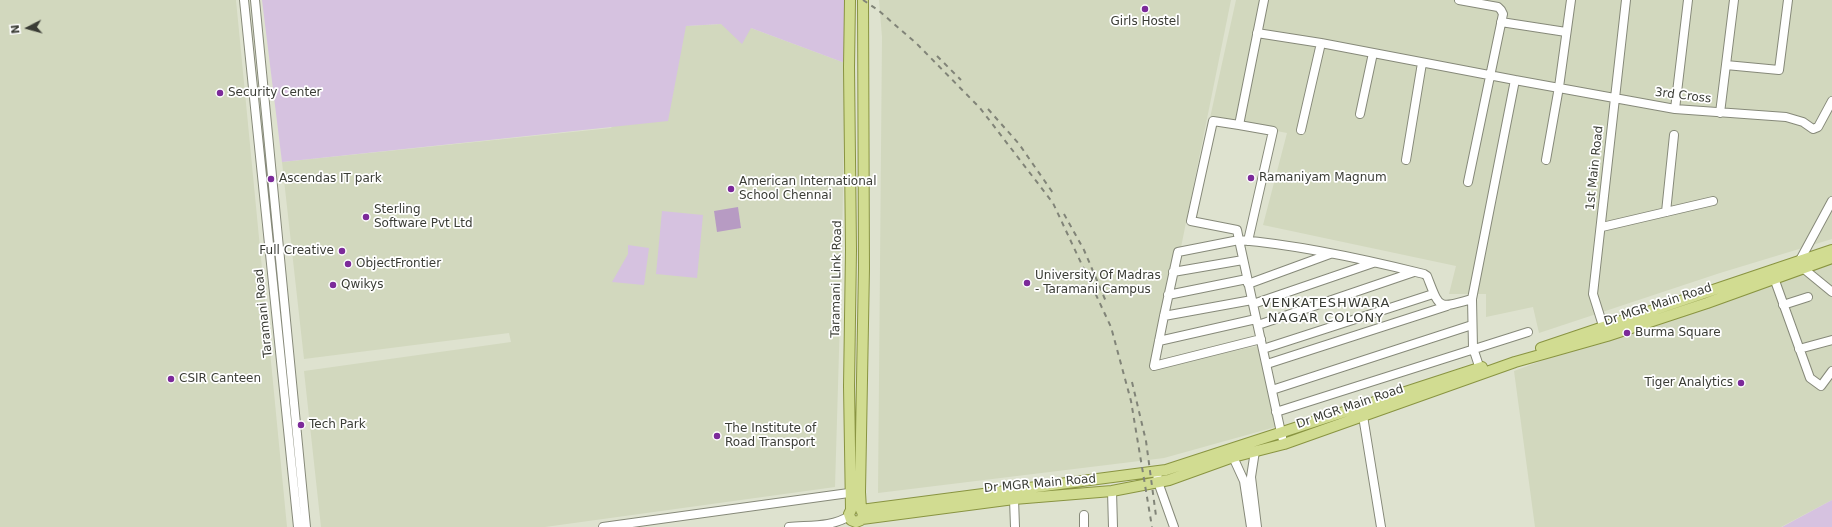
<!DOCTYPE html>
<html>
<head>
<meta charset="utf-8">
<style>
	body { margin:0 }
	#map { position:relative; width:1832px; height:527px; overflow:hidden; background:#dee2cf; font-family:"DejaVu Sans",sans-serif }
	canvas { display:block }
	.north { position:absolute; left:8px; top:8px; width:40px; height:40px; -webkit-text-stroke:3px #fff; paint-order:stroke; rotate:264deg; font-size:11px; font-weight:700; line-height:16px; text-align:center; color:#3a3c35 }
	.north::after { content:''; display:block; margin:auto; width:14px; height:18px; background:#3a3c35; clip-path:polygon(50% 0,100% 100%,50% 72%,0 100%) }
</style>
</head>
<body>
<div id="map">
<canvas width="1832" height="527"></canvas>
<div class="north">N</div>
</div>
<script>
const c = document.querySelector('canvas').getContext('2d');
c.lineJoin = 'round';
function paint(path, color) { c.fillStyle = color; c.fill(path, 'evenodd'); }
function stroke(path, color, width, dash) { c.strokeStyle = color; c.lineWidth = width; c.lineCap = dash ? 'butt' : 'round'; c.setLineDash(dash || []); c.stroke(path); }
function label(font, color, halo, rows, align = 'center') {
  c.font = font + ' "DejaVu Sans",sans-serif'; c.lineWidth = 3.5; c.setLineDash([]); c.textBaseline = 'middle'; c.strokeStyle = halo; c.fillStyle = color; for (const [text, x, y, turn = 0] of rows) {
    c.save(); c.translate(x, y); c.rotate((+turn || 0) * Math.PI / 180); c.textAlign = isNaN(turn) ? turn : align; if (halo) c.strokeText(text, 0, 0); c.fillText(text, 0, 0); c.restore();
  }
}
paint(new Path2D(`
	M 0,0 L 236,0 L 287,527 L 0,527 Z
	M 879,0 L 1231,0 L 1157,366 L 1263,345 L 1279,426 L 1164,458 L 878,493 L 882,37 Z
	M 1236,0 L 1832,0 L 1832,239 L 1720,273 L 1539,333 L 1533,307 L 1486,317 L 1486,294 L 1449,294 L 1456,266 L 1263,225 L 1287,133 L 1210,118 Z
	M 721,24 L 751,28 L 845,63 L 842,250 L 835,487 L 545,527 L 321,527 L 304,371 L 511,342 L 509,333 L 304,359 L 282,162 L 611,128 L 686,26 Z
	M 1832,256 L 1832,500 L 1781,527 L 1535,527 L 1514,371 L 1755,282 Z`), '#d2d8be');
paint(new Path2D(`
	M 262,0 L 844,0 L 845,63 L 751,28 L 742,44 L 721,24 L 686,26 L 668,121 L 282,162 Z
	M 662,211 L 703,215 L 697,278 L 656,274 Z
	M 628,245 L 649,248 L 644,285 L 612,282 L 628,254 Z
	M 1832,500 L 1832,527 L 1781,527 L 1782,527 Z`), '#d6c2e0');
paint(new Path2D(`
	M 738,207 L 741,228 L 717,232 L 714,211 Z`), '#b79bc3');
const minor = new Path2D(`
	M 244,0 L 298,527
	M 255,0 L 306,527
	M 1459,0 L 1498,7 L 1501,10 L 1503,14 L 1468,182
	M 1501,22 L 1566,32
	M 1257,33 L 1321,43 L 1515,80 L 1675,109 L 1786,117 L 1803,122 L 1813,129 L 1818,127 L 1832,101
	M 1726,65 L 1779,70 L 1788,0
	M 1675,109 L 1688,0
	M 1720,113 L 1734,0
	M 1360,114 L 1373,53
	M 1239,125 L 1273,131 L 1248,241
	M 1301,130 L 1321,43
	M 1406,160 L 1422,63
	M 1546,160 L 1559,87 L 1571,0
	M 1832,201 L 1799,262 L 1804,269 L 1832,292
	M 1666,212 L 1674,135
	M 1602,227 L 1713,201
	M 1173,272 L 1243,260
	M 1774,278 L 1810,378 L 1821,386 L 1832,371
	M 1248,284 L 1330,254
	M 1168,295 L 1247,279
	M 1253,304 L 1373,263
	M 1783,305 L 1808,297
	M 1164,316 L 1252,300
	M 1258,325 L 1414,272
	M 1605,332 L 1593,294 L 1626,0
	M 1261,339 L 1154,366 L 1164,316 L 1178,252 L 1239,240 L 1237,230 L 1191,221 L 1213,121 L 1239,125 L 1264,0
	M 1159,341 L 1256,319
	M 1263,349 L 1433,294
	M 1799,349 L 1832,340
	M 1267,364 L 1447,306
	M 1481,372 L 1473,348 L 1472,299 L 1515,80
	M 1272,390 L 1472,325
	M 1276,412 L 1528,332
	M 1363,416 L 1381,527
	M 1282,437 L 1239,240 C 1301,245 1364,259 1424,274 L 1427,276 C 1440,309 1437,309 1472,299
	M 1255,451 L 1251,477 L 1257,527
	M 1233,457 L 1244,481 L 1251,527
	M 1157,471 L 1158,482 L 1174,527
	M 1112,491 L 1113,527
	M 1014,499 L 1015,527
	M 603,527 L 856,492
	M 789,527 C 809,525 833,527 849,516
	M 1084,527 L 1084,515`);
const major = new Path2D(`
	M 850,0 L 849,67 L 851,250 L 849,386 L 851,510 L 849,514 L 851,520 L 856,522 L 861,520 L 863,515 L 861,509 L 860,492 L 864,268 L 863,0
	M 1541,348 L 1832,250
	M 861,510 L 1166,470 L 1482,367
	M 862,519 L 1014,499 L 1112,491 L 1169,480 L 1233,457 L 1284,444 L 1515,362 L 1607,336 L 1707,303 L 1832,258`);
stroke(minor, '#868979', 10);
stroke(major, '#899441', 12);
stroke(minor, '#fff', 8);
stroke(major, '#d1dc91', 10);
stroke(new Path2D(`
	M 863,0 L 878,10 L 917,44 L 980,108 L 1053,203 L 1111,327 L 1131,401 L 1152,527
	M 937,56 L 961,80
	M 988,109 L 1019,144 L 1053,193
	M 1064,214 L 1084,250 L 1107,304
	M 1132,382 L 1146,441 L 1156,516`), '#818478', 2, [5, 5]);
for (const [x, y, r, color] of [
	[1145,9,4,"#7c2a9a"],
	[220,93,4,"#7c2a9a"],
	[1251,178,4,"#7c2a9a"],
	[271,179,4,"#7c2a9a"],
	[731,189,4,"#7c2a9a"],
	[366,217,4,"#7c2a9a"],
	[342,251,4,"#7c2a9a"],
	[348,264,4,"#7c2a9a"],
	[1027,283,4,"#7c2a9a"],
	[333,285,4,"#7c2a9a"],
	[1627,333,4,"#7c2a9a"],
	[171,379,4,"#7c2a9a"],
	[1741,383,4,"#7c2a9a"],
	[301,425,4,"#7c2a9a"],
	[717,436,4,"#7c2a9a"]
]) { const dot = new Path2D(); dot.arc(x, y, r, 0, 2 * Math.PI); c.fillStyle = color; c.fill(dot); stroke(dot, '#fff', 1.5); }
label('12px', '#3a3c35', '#fff', [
	["Girls Hostel",1145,22,"center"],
	["Security Center",228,93],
	["Ramaniyam Magnum",1259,178],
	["Ascendas IT park",279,179],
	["American International",739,182],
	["School Chennai",739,196],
	["Sterling",374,210],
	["Software Pvt Ltd",374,224],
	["Full Creative",334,251,"right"],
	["ObjectFrontier",356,264],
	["University Of Madras",1035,276],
	["- Taramani Campus",1035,290],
	["Qwikys",341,285],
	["Burma Square",1635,333],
	["CSIR Canteen",179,379],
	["Tiger Analytics",1733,383,"right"],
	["Tech Park",309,425],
	["The Institute of",725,429],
	["Road Transport",725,443]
], 'left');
label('12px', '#3a3c35', '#fff', [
	["3rd Cross",1683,96,7],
	["1st Main Road",1595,168,-84],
	["Taramani Link Road",837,279,-89],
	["Dr MGR Main Road",1658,305,-18],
	["Taramani Road",264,313,-96],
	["Dr MGR Main Road",1350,407,-19],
	["Dr MGR Main Road",1040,484,-5]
]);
c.letterSpacing = '1px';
label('13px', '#3a3c35', '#fff', [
	["VENKATESHWARA",1326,304],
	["NAGAR COLONY",1326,319]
]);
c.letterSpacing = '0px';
</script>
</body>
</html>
